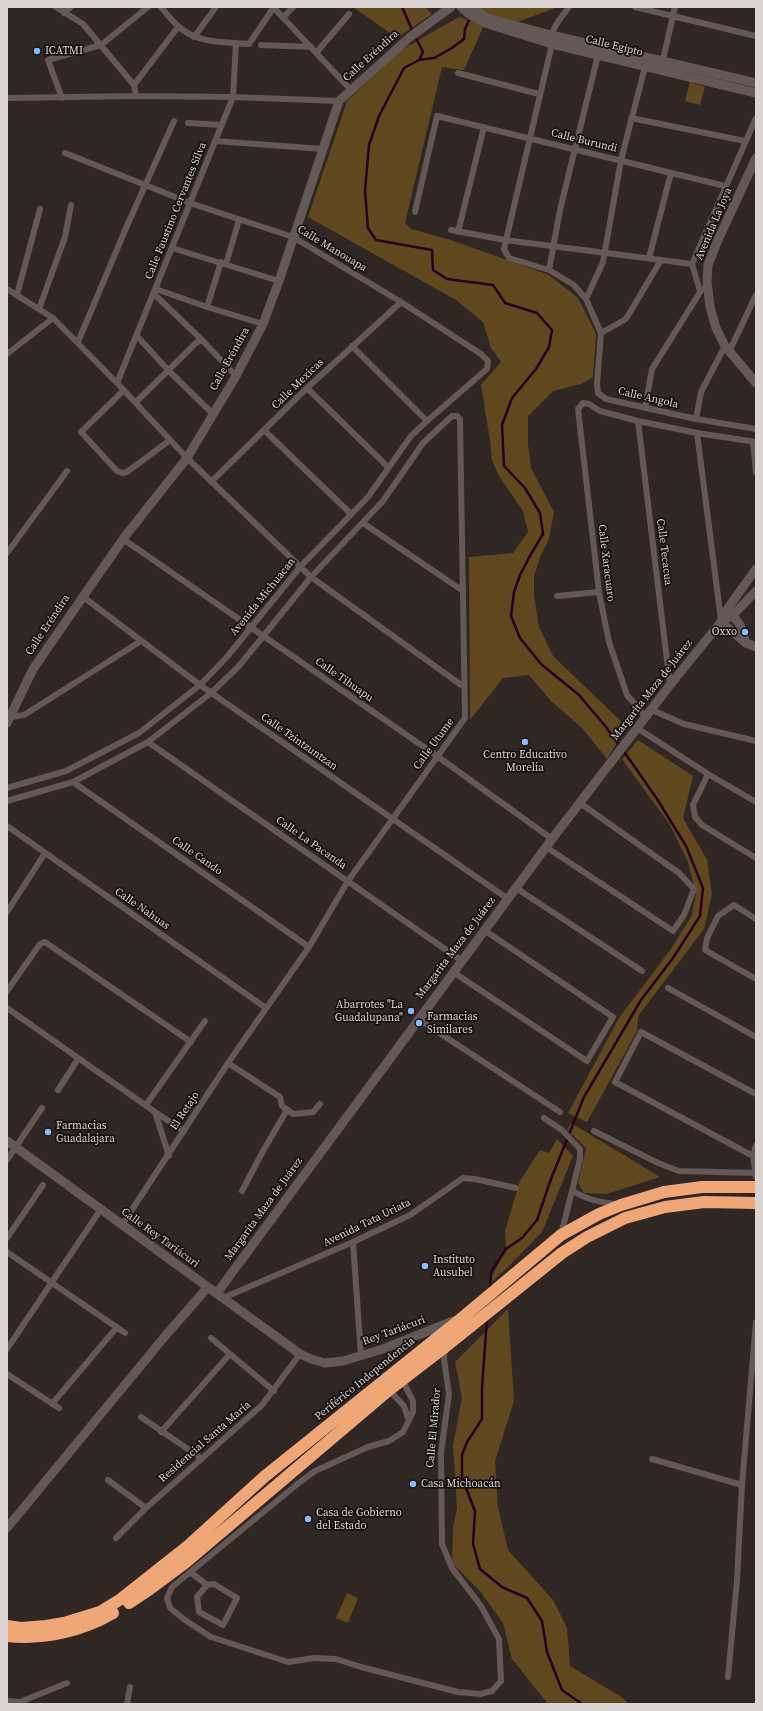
<!DOCTYPE html>
<html>
<head>
<meta charset="utf-8">
<style>
	body { margin:0 }
	#map { position:relative; width:763px; height:1711px; overflow:hidden; background:#302624; font-family:"Source Serif 4",serif }
	canvas { display:block }
	.frame { position:absolute; inset:0; border:8px solid #dbd4d3; pointer-events:none }
</style>
</head>
<body>
<div id="map">
<canvas width="763" height="1711"></canvas>
<div class="frame"></div>
</div>
<script>
const c = document.querySelector('canvas').getContext('2d');
c.lineJoin = 'round';
function paint(path, color) { c.fillStyle = color; c.fill(path, 'evenodd'); }
function stroke(path, color, width, dash) { c.strokeStyle = color; c.lineWidth = width; c.lineCap = dash ? 'butt' : 'round'; c.setLineDash(dash || []); c.stroke(path); }
function label(font, color, halo, rows, align = 'center') {
  c.font = font + ' "Source Serif 4",serif'; c.lineWidth = 3.5; c.setLineDash([]); c.textBaseline = 'middle'; c.strokeStyle = halo; c.fillStyle = color; for (const [text, x, y, turn = 0] of rows) {
    c.save(); c.translate(x, y); c.rotate((+turn || 0) * Math.PI / 180); c.textAlign = isNaN(turn) ? turn : align; if (halo) c.strokeText(text, 0, 0); c.fillText(text, 0, 0); c.restore();
  }
}
paint(new Path2D(`
	M 353,7 L 425,7 L 432,14 L 397,38 Z
	M 476,7 L 558,7 L 517,22 L 485,13 Z
	M 459,17 L 484,25 L 464,70 L 442,67 L 405,223 L 411,229 L 451,240 L 549,275 L 578,298 L 596,334 L 593,377 L 581,384 L 553,391 L 528,416 L 528,444 L 531,468 L 554,512 L 549,539 L 540,557 L 534,576 L 534,595 L 539,627 L 553,656 L 627,727 L 607,759 L 582,728 L 551,701 L 529,675 L 503,678 L 470,720 L 469,557 L 513,553 L 528,532 L 523,511 L 499,476 L 492,460 L 490,440 L 481,385 L 501,362 L 491,348 L 483,322 L 456,300 L 308,217 L 347,101 L 401,50 Z
	M 690,82 L 705,87 L 700,105 L 685,101 Z
	M 638,740 L 693,776 L 683,818 L 707,860 L 712,894 L 704,929 L 638,1016 L 637,1031 L 587,1122 L 568,1113 L 619,1018 L 671,949 L 692,915 L 696,893 L 688,862 L 670,825 L 622,759 Z
	M 571,1123 L 660,1177 L 606,1194 L 584,1193 L 578,1183 L 586,1148 L 567,1130 Z
	M 557,1139 L 573,1156 L 542,1232 L 508,1267 L 487,1286 L 506,1249 L 505,1231 L 520,1181 L 540,1150 L 549,1153 Z
	M 508,1309 L 514,1401 L 495,1461 L 498,1507 L 508,1550 L 553,1600 L 567,1628 L 570,1666 L 623,1698 L 629,1704 L 548,1704 L 512,1659 L 503,1623 L 480,1591 L 452,1563 L 453,1529 L 457,1508 L 453,1445 L 462,1398 L 455,1362 Z
	M 347,1593 L 358,1598 L 348,1623 L 336,1618 Z`), '#60481e');
stroke(new Path2D(`
	M 402,7 L 413,32
	M 470,18 L 465,29 L 464,39 L 452,48 L 434,58 L 419,60 L 404,68 L 379,116 L 369,145 L 365,191 L 368,228 L 376,240 L 432,250 L 433,270 L 447,279 L 493,285 L 505,303 L 537,313 L 552,330 L 549,347 L 536,369 L 512,398 L 502,425 L 504,466 L 525,488 L 540,513 L 543,534 L 531,554 L 520,575 L 514,592 L 511,616 L 520,638 L 541,664 L 579,695 L 606,727 L 632,763 L 657,799 L 686,846 L 703,888 L 700,916 L 673,958 L 641,1000 L 584,1097 L 551,1179 L 537,1220 L 522,1238 L 506,1249 L 491,1272 L 490,1288
	M 415,36 L 423,52 L 419,60
	M 487,1319 L 482,1387 L 482,1419 L 467,1442 L 462,1455 L 462,1478 L 475,1511 L 473,1544 L 480,1569 L 502,1587 L 527,1598 L 542,1621 L 547,1652 L 562,1690 L 582,1704`), '#260021', 2.5);
stroke(new Path2D(`
	M 56,7 L 83,24 L 134,85 L 136,96
	M 161,7 C 166,13 172,21 178,26 C 197,44 225,42 249,44 L 274,7
	M 273,7 L 351,90
	M 569,7 C 560,20 550,28 552,44 L 504,249 L 509,258 L 549,270 L 574,285 L 586,299 L 601,333 L 597,384 L 598,393 L 606,399 L 696,419 L 756,429
	M 635,7 L 756,36
	M 64,13 L 71,7
	M 283,18 L 293,7
	M 194,37 L 216,7
	M 261,45 L 311,47
	M 316,53 L 349,14
	M 662,64 L 675,7
	M 458,73 L 539,94
	M 134,85 L 178,27
	M 7,98 L 136,96 L 233,97 L 339,101
	M 62,98 L 48,60 L 101,45 L 148,7
	M 631,118 L 745,141
	M 188,123 L 222,125
	M 215,141 L 323,149
	M 415,212 L 437,116 L 725,186
	M 451,230 L 505,240 L 692,264
	M 458,232 L 484,127
	M 172,248 L 279,281
	M 649,258 L 671,173
	M 226,264 L 239,220
	M 549,270 L 560,210 L 598,55
	M 7,289 L 53,318 L 117,383 L 187,458 L 311,577 L 464,687
	M 156,289 L 207,307 L 263,324
	M 700,291 L 692,264 L 756,118
	M 154,294 L 202,340 L 236,376
	M 17,295 L 40,209
	M 586,299 L 603,262 L 621,160 L 646,63
	M 207,307 L 221,262
	M 39,309 L 65,237 L 71,205
	M 601,333 L 626,319 L 661,260
	M 137,336 L 169,371 L 213,414
	M 78,342 L 126,228 L 174,121
	M 352,346 L 427,421
	M 729,352 L 756,295
	M 7,354 L 53,318
	M 117,383 L 233,97 L 236,43
	M 307,388 L 388,467
	M 124,390 L 81,432 L 117,471 L 122,473 L 127,472 L 170,440
	M 136,402 L 196,343 L 202,340
	M 645,408 L 652,369 L 702,289
	M 696,419 L 701,392 L 725,346
	M 638,421 L 670,685
	M 264,430 L 351,514
	M 697,433 L 721,620
	M 753,442 L 756,472
	M 211,482 L 307,388 L 401,302
	M 363,523 L 463,591
	M 123,539 L 437,756 L 552,839
	M 7,553 L 67,471
	M 82,596 L 200,685 L 508,899
	M 557,596 L 599,592
	M 652,710 L 684,724 L 756,741
	M 11,717 L 24,715 L 141,641
	M 646,717 L 627,695 L 609,642 L 599,592 L 578,409 L 583,403 L 589,404 L 600,411 L 638,421 L 697,433 L 756,442
	M 637,728 L 708,774 L 756,802
	M 148,742 L 462,961
	M 708,774 L 693,805 L 695,817 L 702,825 L 756,858
	M 73,782 L 309,947
	M 7,788 L 66,771 L 139,733 L 200,685 L 227,657 L 300,567 L 368,497 L 411,436 L 427,421 L 487,369 L 488,361 L 481,354 L 401,302 L 293,237 L 190,203 L 65,153
	M 7,801 L 73,782 L 148,742 L 211,693 L 239,666 L 311,577 L 383,501 L 423,443 L 452,416 L 457,416 L 460,419 L 465,718 L 348,881 L 309,947 L 228,1063 L 122,1225
	M 7,826 L 266,1008
	M 546,847 L 673,931 L 684,915 L 694,889 L 679,873 L 580,803
	M 516,888 L 642,971
	M 7,912 L 45,853
	M 756,919 L 734,905 L 718,916 L 707,938 L 705,950 L 756,979
	M 453,972 L 587,1061 L 613,1017 L 484,930
	M 668,988 L 756,1037
	M 7,991 L 40,944 L 45,942 L 191,1042
	M 7,1008 L 155,1112 L 184,1131
	M 418,1019 L 560,1112
	M 228,1063 L 280,1097 L 282,1106 L 293,1114 L 313,1112 L 320,1104
	M 58,1090 L 78,1059
	M 146,1105 L 205,1021
	M 155,1112 L 169,1156
	M 544,1118 L 562,1130 L 580,1149 L 580,1159 L 561,1235
	M 594,1131 L 658,1163 L 679,1171 L 755,1173
	M 756,1145 L 753,1156 L 756,1177
	M 753,1156 L 615,1082 L 641,1032 L 756,1094
	M 7,1160 L 42,1108
	M 242,1191 L 263,1151 L 287,1110
	M 573,1191 C 587,1200 600,1202 616,1204
	M 7,1238 L 43,1185
	M 353,1242 L 361,1356
	M 7,1252 L 125,1333
	M 223,1298 L 353,1242 L 410,1215 L 463,1178 L 475,1179 L 516,1188
	M 211,1338 L 274,1391
	M 7,1349 L 101,1209
	M 7,1374 L 59,1408
	M 402,1380 L 413,1401 L 413,1412 L 403,1432 L 389,1441 L 368,1447 L 315,1471 L 300,1482 L 172,1587 L 167,1598 L 170,1608 L 185,1620 L 211,1637 L 288,1662 L 314,1658 L 336,1659 L 361,1667 L 458,1692 L 480,1694 L 492,1691 L 501,1681 L 499,1639 L 481,1606 L 452,1568 L 442,1544 L 441,1453 L 449,1394 L 444,1359 L 445,1347
	M 389,1390 L 404,1406 L 409,1421
	M 52,1404 L 117,1327
	M 141,1417 L 201,1458
	M 161,1432 L 230,1354
	M 652,1459 L 742,1485
	M 108,1480 L 146,1508
	M 116,1538 L 146,1508 L 262,1405 L 300,1354
	M 190,1572 L 207,1585
	M 214,1584 L 237,1598 L 223,1625 L 199,1612 L 197,1597 L 207,1585 Z
	M 728,1677 L 737,1580 L 742,1485 L 756,1322
	M 7,1701 L 20,1702 L 67,1683
	M 127,1704 L 130,1687`), '#645856', 6);
stroke(new Path2D(`
	M 461,7 L 470,15 L 485,23 L 552,44 L 756,93
	M 471,7 L 487,18 L 551,35 L 756,83
	M 756,158 L 717,242 L 708,265 L 707,281 L 710,307 L 716,328 L 725,346 L 756,383
	M 729,610 L 740,625 L 746,643
	M 722,621 L 733,615 L 756,591
	M 721,622 L 746,643 L 756,647
	M 7,723 L 33,669 L 123,539 L 187,458 L 236,376 L 263,324 L 279,281 L 339,101 L 410,37 L 451,7
	M 7,1141 L 300,1354 L 311,1359 L 325,1363 L 343,1361 L 383,1349 L 453,1321
	M 217,1293 L 552,839 L 670,685 L 721,622 L 728,608 L 756,569
	M 7,1528 L 166,1335 L 208,1287`), '#645856', 9);
stroke(new Path2D(`
	M 129,1603 L 150,1589 L 185,1563 L 389,1390 L 445,1347 L 562,1253 L 587,1237 L 625,1218 L 665,1207 L 704,1202 L 756,1203
	M 7,1626 L 21,1628 L 46,1626 L 64,1623 L 100,1612 L 121,1599 L 188,1546 L 264,1477 L 462,1318 L 561,1235 L 599,1214 L 621,1205 L 664,1192 L 702,1187 L 756,1187
	M 7,1636 C 44,1640 82,1631 113,1613`), '#efa778', 12);
for (const [x, y, r, color] of [
	[37,51,4,"#88bafc"],
	[745,632,4,"#88bafc"],
	[525,742,4,"#88bafc"],
	[411,1011,4,"#88bafc"],
	[419,1023,4,"#88bafc"],
	[48,1132,4,"#88bafc"],
	[425,1266,4,"#88bafc"],
	[413,1484,4,"#88bafc"],
	[308,1519,4,"#88bafc"]
]) { const dot = new Path2D(); dot.arc(x, y, r, 0, 2 * Math.PI); c.fillStyle = color; c.fill(dot); stroke(dot, '#15100f', 1.5); }
label('11px', '#dbd4d3', '#15100f', [
	["Calle Egipto",614,46,14],
	["Calle Eréndira",371,56,-42],
	["Calle Burundi",584,141,14],
	["Calle Faustino Cervantes Silva",176,211,-68],
	["Avenida La Joya",714,224,-67],
	["Calle Manouapa",332,249,31],
	["Calle Eréndira",230,359,-61],
	["Calle Mexicas",298,384,-44],
	["Calle Angola",648,398,13],
	["Calle Tecacua",664,552,83],
	["Calle Xaracuaro",606,563,83],
	["Avenida Michuacan",263,597,-51],
	["Calle Eréndira",48,625,-56],
	["Calle Tihuapu",344,680,35],
	["Margarita Maza de Juárez",652,690,-52],
	["Calle Tzintzuntzan",299,742,35],
	["Calle Utume",434,744,-54],
	["Calle La Pacanda",311,843,35],
	["Calle Cando",197,856,35],
	["Calle Nahuas",142,909,35],
	["Margarita Maza de Juárez",456,948,-53],
	["El Retajo",185,1111,-57],
	["Margarita Maza de Juárez",264,1209,-54],
	["Avenida Tata Uriata",367,1223,-26],
	["Calle Rey Tariácuri",160,1238,36],
	["Rey Tariácuri",394,1331,-20],
	["Periférico Independencia",365,1379,-39],
	["Calle El Mirador",434,1428,-85],
	["Residencial Santa María",205,1442,-41]
]);
label('11px', '#dbd4d3', '#15100f', [
	["ICATMI",45,51],
	["Oxxo",737,632,"right"],
	["Centro Educativo",525,755,"center"],
	["Morelia",525,768,"center"],
	["Abarrotes \"La",403,1005,"right"],
	["Guadalupana\"",403,1018,"right"],
	["Farmacias",427,1017],
	["Similares",427,1030],
	["Farmacias",56,1126],
	["Guadalajara",56,1139],
	["Instituto",433,1260],
	["Ausubel",433,1273],
	["Casa Michoacán",421,1484],
	["Casa de Gobierno",316,1513],
	["del Estado",316,1526]
], 'left');
</script>
</body>
</html>
